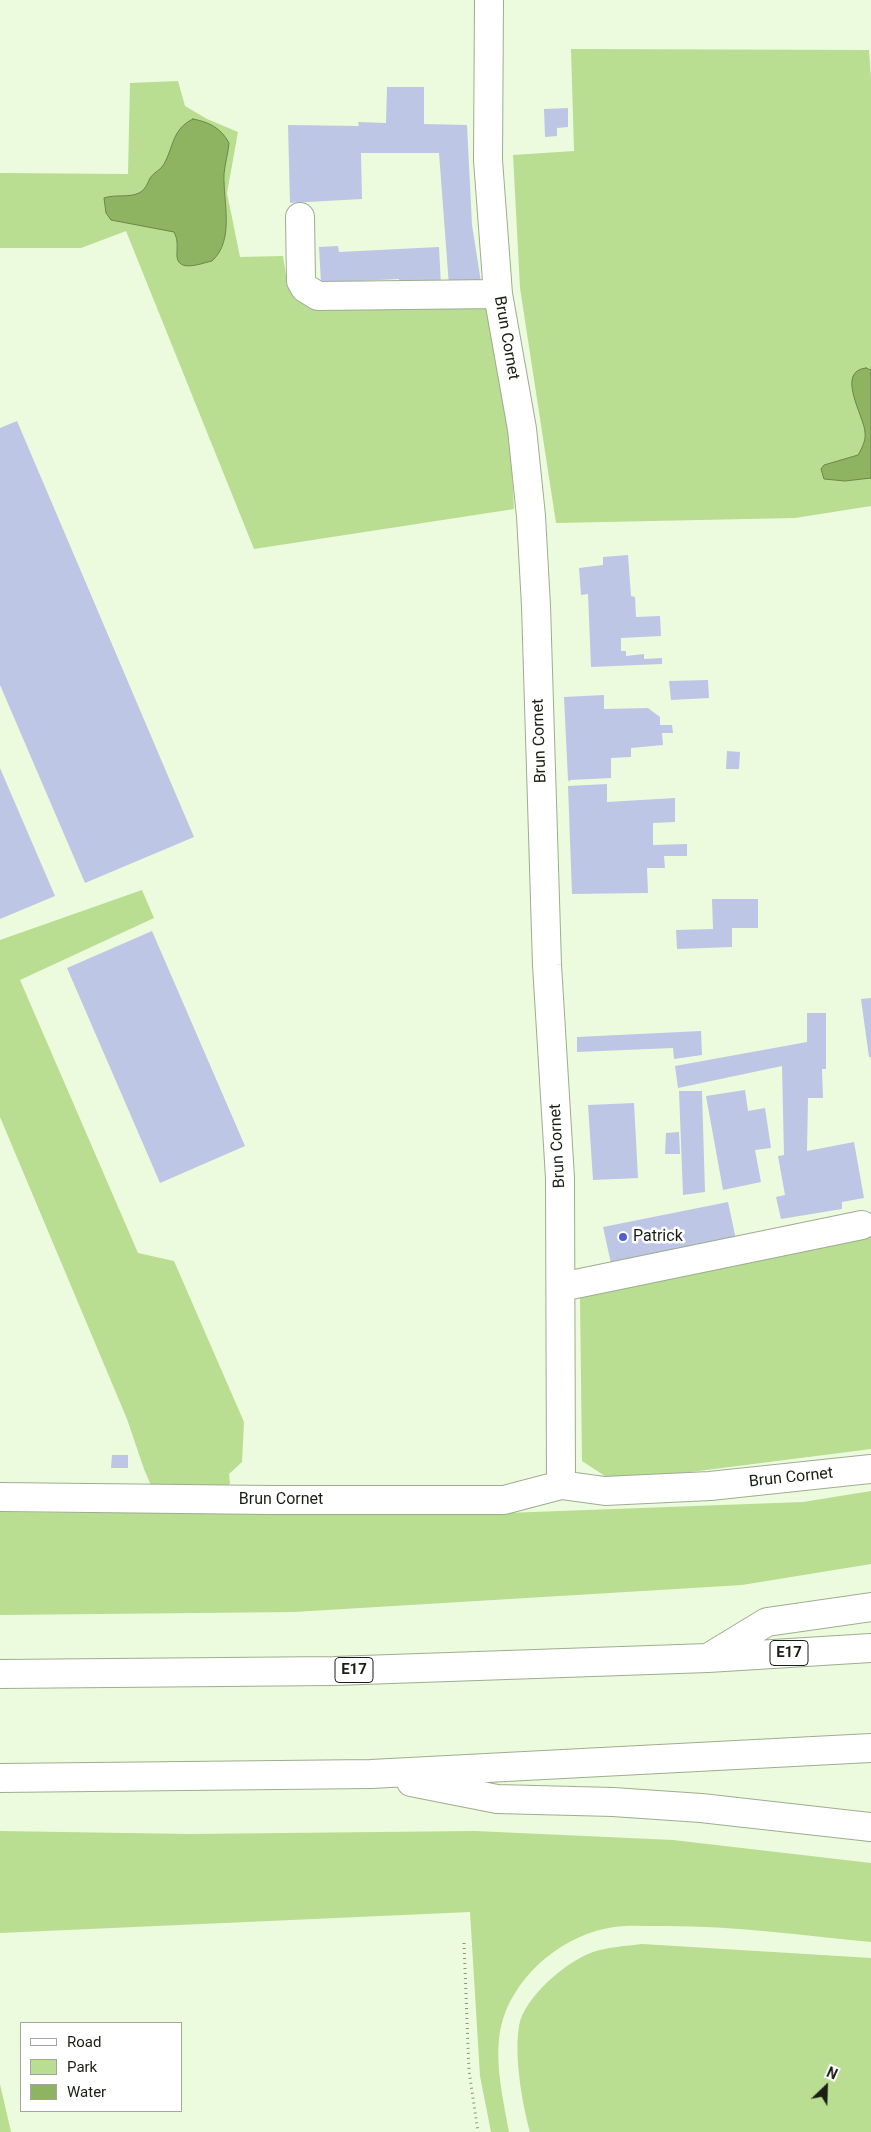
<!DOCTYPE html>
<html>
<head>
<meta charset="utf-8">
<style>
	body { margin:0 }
	#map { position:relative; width:871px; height:2132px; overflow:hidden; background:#ecfbdd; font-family:Roboto,sans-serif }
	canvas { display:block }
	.legend { position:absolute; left:20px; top:2022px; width:162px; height:90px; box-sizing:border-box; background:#fff; border:1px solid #a3a5a1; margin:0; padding:6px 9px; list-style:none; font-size:15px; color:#1a1f14 }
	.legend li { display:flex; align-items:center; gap:10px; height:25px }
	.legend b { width:25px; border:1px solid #a3a5a1 }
	.north { position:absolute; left:801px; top:2062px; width:50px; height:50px; -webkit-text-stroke:4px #fff; paint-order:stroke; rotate:24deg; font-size:14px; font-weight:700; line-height:20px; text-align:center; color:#1a1f14 }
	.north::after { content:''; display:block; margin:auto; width:18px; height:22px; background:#1a1f14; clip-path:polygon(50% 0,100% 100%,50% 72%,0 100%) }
</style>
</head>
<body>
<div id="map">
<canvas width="871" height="2132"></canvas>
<ul class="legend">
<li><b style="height:6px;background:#fff"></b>Road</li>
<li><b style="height:14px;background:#b9dd91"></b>Park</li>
<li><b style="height:14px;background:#8eb461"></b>Water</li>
</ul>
<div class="north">N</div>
</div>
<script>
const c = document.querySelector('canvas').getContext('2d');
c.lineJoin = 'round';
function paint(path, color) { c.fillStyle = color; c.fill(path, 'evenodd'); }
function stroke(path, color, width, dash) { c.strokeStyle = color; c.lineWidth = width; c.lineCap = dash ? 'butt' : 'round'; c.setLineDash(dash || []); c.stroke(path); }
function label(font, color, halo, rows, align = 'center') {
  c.font = font + ' Roboto,sans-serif'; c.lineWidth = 5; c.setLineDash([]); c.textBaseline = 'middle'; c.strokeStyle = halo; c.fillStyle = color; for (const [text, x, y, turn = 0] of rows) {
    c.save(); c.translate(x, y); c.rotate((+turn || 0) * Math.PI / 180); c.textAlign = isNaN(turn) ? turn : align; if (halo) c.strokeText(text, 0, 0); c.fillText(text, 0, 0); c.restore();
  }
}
paint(new Path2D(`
	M 571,49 L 869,50 L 871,79 L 871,506 L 795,518 L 556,523 L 520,288 L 513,155 L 574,151 Z
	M 178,81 L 185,106 L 207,119 L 238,132 L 227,193 L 240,257 L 283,256 L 288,288 L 309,307 L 491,309 L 510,426 L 514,509 L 254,549 L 126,231 L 81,248 L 0,248 L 0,173 L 128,174 L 130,83 Z
	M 142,890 L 154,918 L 20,980 L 138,1253 L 174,1261 L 244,1422 L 242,1462 L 229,1474 L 230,1483 L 225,1490 L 153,1490 L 144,1469 L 127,1419 L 0,1117 L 0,940 Z
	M 871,1232 L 871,1449 L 659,1476 L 608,1478 L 582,1461 L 580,1298 L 598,1288 Z
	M 871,1491 L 871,1564 L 742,1585 L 294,1612 L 0,1615 L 0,1512 L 452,1515 L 803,1502 Z
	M 0,1831 L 189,1834 L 475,1831 L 673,1840 L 871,1863 L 871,1942 C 799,1935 728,1925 656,1926 C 642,1926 627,1925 614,1927 C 565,1934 518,1972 503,2019 C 492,2054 503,2098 509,2132 L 491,2132 L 480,2076 L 470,1912 L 0,1933 Z
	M 642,1944 L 871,1958 L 871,2132 L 530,2132 C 522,2103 514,2055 519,2026 C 524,1997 567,1961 593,1952 C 608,1947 626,1946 642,1944 Z
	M 0,2084 L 11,2132 L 0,2132 Z`), '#b9dd91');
const water = new Path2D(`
	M 193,119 C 209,122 221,128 229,143 C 228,154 225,163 224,174 C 223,202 235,240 212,261 C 199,264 175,274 177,252 C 177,244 178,240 174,232 L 111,220 L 106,213 L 104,198 C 115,194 129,198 139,193 C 146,189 147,184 150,178 C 154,172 161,170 164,164 C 174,146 172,129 193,119 Z
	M 866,368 L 871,370 L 871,478 L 845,481 L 824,479 L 821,469 L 824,465 L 858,455 C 862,448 866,441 865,432 C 864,416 835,371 866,368 Z`);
paint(water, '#8eb461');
stroke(water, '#6b874a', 1);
paint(new Path2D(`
	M 387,87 L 424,87 L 424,124 L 467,125 L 472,225 L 481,282 L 449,286 L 439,153 L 361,153 L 362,199 L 290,203 L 288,125 L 359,126 L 358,122 L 386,123 Z
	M 568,108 L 568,127 L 557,128 L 557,136 L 545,137 L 544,109 Z
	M 338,246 L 339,252 L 439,247 L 441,286 L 400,290 L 399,279 L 321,283 L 319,247 Z
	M 17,421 L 194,837 L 85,883 L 0,685 L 0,428 Z
	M 628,555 L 631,596 L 635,597 L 636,617 L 660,616 L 661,636 L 621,638 L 621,651 L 626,651 L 626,656 L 644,654 L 644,659 L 662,658 L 662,664 L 591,667 L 588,594 L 581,595 L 579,568 L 603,565 L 603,557 Z
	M 708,680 L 709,698 L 671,700 L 669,681 Z
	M 604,695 L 604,709 L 648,708 L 660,717 L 660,725 L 672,725 L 673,733 L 662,733 L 663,745 L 631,748 L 631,757 L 611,758 L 611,778 L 570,780 L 570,782 L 568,780 L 564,697 Z
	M 727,751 L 740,752 L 739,769 L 726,769 Z
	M 0,768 L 55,896 L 0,919 Z
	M 607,784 L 607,802 L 675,798 L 675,822 L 653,823 L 653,845 L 687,844 L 687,856 L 664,856 L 665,868 L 647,868 L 648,893 L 572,894 L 568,786 Z
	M 712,899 L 758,899 L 758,928 L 732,928 L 732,947 L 677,949 L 676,930 L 713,929 Z
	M 152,931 L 245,1146 L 160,1183 L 67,968 Z
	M 871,998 L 871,1057 L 869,1057 L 861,999 Z
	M 807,1013 L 826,1013 L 826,1069 L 822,1069 L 823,1098 L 808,1098 L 807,1151 L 854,1142 L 864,1198 L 842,1202 L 842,1209 L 781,1219 L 776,1197 L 785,1195 L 778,1156 L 784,1155 L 782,1066 L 678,1088 L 675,1066 L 807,1042 Z
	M 701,1031 L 702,1055 L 674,1059 L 673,1048 L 577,1052 L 577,1037 Z
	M 745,1090 L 748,1111 L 765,1108 L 771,1148 L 755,1150 L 761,1182 L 723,1190 L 706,1096 Z
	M 679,1091 L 702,1091 L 705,1192 L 683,1195 Z
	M 634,1103 L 638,1178 L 593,1180 L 588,1105 Z
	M 679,1132 L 680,1154 L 665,1154 L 666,1133 Z
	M 728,1202 L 737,1244 L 612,1268 L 603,1227 Z
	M 112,1455 L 128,1455 L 128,1468 L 111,1468 Z`), '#bdc6e4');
const minor = new Path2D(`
	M 489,0 L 488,160 L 498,294 L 522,429 L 531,516 L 536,606 L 547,965 L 560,1178 L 561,1485
	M 300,217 L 301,281 L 305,288 L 318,296 L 498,294
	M 561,1287 L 862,1225
	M 0,1497 L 271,1500 L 504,1500 L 561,1485 L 605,1491 L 710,1486 L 871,1469`);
const highway = new Path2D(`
	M 711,1656 L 767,1622 L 871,1607
	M 0,1674 L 334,1671 L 708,1658 L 871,1648
	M 0,1778 L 371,1774 L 871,1748
	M 411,1782 L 497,1799 L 613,1802 L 701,1808 L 871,1827`);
stroke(minor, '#9eac90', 30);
stroke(highway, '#9eac90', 30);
stroke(new Path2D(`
	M 464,1943 L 469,2071 L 478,2132`), '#8a947f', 3, [1, 4]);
stroke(minor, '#fff', 28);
stroke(highway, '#fff', 28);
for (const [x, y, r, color] of [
	[623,1237,5,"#505ed4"]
]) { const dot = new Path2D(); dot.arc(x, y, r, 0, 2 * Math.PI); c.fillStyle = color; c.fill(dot); stroke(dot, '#fff', 2); }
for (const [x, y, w] of [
	[789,1653,38],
	[354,1670,38]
]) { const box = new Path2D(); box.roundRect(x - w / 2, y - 12.5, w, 25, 4); c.fillStyle = '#fff'; c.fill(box); stroke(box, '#1a1f14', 1); }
label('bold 15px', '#1a1f14', null, [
	["E17",789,1653],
	["E17",354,1670]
]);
label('16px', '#1a1f14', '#fff', [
	["Brun Cornet",506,338,80],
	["Brun Cornet",540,741,-92],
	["Brun Cornet",558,1146,-93],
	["Brun Cornet",791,1478,-6],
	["Brun Cornet",281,1500]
]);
label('16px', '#1a1f14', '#fff', [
	["Patrick",633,1237]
], 'left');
</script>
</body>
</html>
